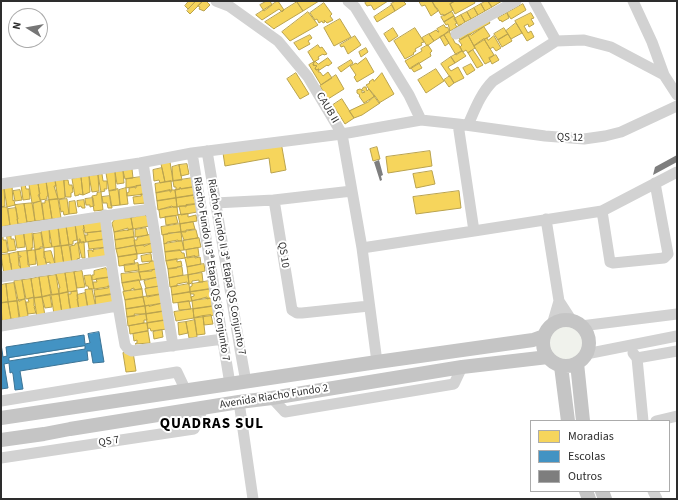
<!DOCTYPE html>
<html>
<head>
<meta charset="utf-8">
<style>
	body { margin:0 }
	#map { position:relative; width:678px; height:500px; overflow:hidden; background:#fff; font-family:"Source Sans 3",sans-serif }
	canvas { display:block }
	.frame { position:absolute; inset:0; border:2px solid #2d2d2d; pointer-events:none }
	.legend { position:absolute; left:530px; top:420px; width:140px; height:72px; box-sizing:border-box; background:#fff; border:1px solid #ababab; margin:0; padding:5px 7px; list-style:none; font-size:12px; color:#2d2d2d }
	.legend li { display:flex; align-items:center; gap:8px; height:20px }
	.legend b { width:20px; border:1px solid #ababab }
	.north { position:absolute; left:8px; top:8px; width:40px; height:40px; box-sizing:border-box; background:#fff; border:1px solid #ababab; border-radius:50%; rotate:281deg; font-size:11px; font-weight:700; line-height:16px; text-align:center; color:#2d2d2d }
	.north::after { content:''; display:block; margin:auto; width:14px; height:18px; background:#767676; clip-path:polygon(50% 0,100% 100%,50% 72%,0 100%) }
</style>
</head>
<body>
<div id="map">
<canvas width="678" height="500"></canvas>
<div class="frame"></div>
<ul class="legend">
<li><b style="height:11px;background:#f6d55c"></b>Moradias</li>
<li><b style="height:11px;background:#4393c3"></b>Escolas</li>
<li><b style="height:11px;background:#7e7e7e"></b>Outros</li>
</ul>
<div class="north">N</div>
</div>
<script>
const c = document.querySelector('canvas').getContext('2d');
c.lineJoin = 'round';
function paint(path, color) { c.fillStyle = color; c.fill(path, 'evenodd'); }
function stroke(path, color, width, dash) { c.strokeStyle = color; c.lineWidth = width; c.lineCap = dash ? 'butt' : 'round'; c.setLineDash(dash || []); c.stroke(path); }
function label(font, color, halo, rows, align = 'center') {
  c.font = font + ' "Source Sans 3",sans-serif'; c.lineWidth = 4; c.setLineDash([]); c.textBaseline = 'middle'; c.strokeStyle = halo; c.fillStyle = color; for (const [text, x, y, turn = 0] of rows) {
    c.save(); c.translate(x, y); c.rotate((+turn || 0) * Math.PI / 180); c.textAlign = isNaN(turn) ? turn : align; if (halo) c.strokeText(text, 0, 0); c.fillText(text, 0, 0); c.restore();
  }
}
paint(new Path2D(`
	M549 343a17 17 0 1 1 34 0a17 17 0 1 1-34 0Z`), '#f0f2ec');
const homes = new Path2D(`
	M 189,1 L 196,1 L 188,9 L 185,6 Z
	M 196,1 L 203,1 L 190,14 L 187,11 Z
	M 203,1 L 206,1 L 210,5 L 204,11 L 199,9 L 200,7 L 198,6 Z
	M 267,1 L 270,1 L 272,5 L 264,11 L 260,5 Z
	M 278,1 L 284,10 L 282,12 L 279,9 L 262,20 L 256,15 Z
	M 299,1 L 319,1 L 303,11 L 297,2 Z
	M 368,1 L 388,1 L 374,10 L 371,5 L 367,6 L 365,3 Z
	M 396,1 L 403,1 L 406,4 L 395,11 L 391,4 Z
	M 419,1 L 432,1 L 438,11 L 431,16 L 425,5 L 422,6 Z
	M 432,1 L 455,1 L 450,4 L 453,10 L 444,16 L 443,14 L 441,15 L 437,8 L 436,8 Z
	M 455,1 L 474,1 L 475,3 L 455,14 L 450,4 Z
	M 486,1 L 488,1 L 492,7 L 485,11 L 481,4 Z
	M 488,1 L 502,1 L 492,7 Z
	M 297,2 L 303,11 L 275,28 L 274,29 L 265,22 Z
	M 324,3 L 332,14 L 330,16 L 333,20 L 327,23 L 324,20 L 325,22 L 323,23 L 322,21 L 319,23 L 317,19 L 315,20 L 310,13 Z
	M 481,4 L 485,11 L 478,15 L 474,8 Z
	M 523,4 L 526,10 L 511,19 L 507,13 Z
	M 392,5 L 395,11 L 377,22 L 374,17 Z
	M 474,8 L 478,15 L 471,19 L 467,12 Z
	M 308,12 L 318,25 L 290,41 L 282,32 Z
	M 452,12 L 454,16 L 444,22 L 441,17 Z
	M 467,12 L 471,19 L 465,22 L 461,15 Z
	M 507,13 L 509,18 L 502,22 L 501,20 L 500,21 L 498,18 Z
	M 531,13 L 534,18 L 531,19 L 534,24 L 529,27 L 528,24 L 524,26 L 528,33 L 531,31 L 534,37 L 527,41 L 515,21 Z
	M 461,15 L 465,22 L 459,26 L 454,19 Z
	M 454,16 L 457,23 L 455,24 L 457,27 L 450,31 L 448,24 L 446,25 L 444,22 Z
	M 486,16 L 490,23 L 460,40 L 455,28 L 461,24 L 464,29 Z
	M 340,19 L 351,37 L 334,46 L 324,28 Z
	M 516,23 L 522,33 L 511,39 L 506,31 Z
	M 444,25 L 446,28 L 447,27 L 450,31 L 434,41 L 429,34 L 436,30 L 438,32 L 439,32 L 437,29 Z
	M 484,27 L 490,36 L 474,46 L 468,35 L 470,34 L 471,35 Z
	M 393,28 L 398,36 L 389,42 L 384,34 Z
	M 415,28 L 424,42 L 421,43 L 422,45 L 415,49 L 416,51 L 413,53 L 414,54 L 405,59 L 394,41 Z
	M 504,28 L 508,34 L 498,40 L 494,34 Z
	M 449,31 L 455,43 L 459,45 L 462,51 L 456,55 L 444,35 Z
	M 429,34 L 434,41 L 427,46 L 422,38 Z
	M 508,34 L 512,41 L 502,47 L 498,40 Z
	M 310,35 L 312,38 L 308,41 L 310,44 L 299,50 L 294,43 Z
	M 444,35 L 449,43 L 445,46 L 440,37 Z
	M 468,35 L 475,48 L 468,53 L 466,50 L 463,52 L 460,47 L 462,45 L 459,41 Z
	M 355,36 L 361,45 L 348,54 L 344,46 L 341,47 L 340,45 Z
	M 494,36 L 501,48 L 496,51 L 493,47 L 490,49 L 484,39 L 487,38 L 488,40 Z
	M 484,39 L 494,55 L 489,59 L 491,61 L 485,64 L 474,46 Z
	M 318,45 L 320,48 L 322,47 L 327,54 L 324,55 L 323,54 L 318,57 L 319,59 L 314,62 L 308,52 Z
	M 428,45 L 432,51 L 430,53 L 431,56 L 410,69 L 405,61 L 422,51 L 421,49 Z
	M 366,48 L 368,52 L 361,57 L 359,52 Z
	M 473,50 L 483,65 L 477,68 L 468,53 Z
	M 462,51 L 466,56 L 455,63 L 451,57 Z
	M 496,55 L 499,60 L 492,64 L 489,58 Z
	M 451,57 L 455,63 L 448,67 L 451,71 L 458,67 L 464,78 L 454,83 L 441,64 Z
	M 328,58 L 332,63 L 328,66 L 327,65 L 318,71 L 319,69 L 316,70 L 315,68 L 317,66 L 313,65 L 314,62 L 315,61 L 318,64 Z
	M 366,58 L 374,72 L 357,82 L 354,77 L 356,75 L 350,66 L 356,63 L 357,64 Z
	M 351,60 L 353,63 L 341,72 L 338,68 Z
	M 314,62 L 313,65 L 317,66 L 315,68 L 316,70 L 319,69 L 318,72 L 320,72 L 323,76 L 328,72 L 332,78 L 321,85 L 309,65 Z
	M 419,63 L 422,68 L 414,72 L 411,68 Z
	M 471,64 L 475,70 L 467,75 L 463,68 Z
	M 436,69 L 444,81 L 426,93 L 418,80 Z
	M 296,73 L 309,94 L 300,99 L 287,79 Z
	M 382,73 L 394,94 L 379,103 L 366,85 L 370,83 L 369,82 L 373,79 L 374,81 Z
	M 336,75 L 344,89 L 328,99 L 320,86 Z
	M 450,76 L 454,83 L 449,87 L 444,80 Z
	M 364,87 L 366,87 L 367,91 L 369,89 L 375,96 L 364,103 L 359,96 L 360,95 L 357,93 L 357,90 L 360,89 L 362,90 L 362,93 L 365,92 L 362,90 Z
	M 375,96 L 380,103 L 362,115 L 354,118 L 349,111 L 368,102 Z
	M 342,99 L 354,118 L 345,124 L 333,105 Z
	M 281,142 L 286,170 L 271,173 L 269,158 L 225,166 L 223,153 Z
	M 377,147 L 380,159 L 373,161 L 370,149 Z
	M 430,151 L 432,166 L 388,173 L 386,157 Z
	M 170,162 L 173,181 L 165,182 L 161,164 Z
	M 187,164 L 189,174 L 181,176 L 179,165 Z
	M 179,165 L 182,180 L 173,181 L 172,167 Z
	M 162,168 L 165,182 L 160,183 L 159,180 L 154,181 L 153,170 Z
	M 132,169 L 133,178 L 125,179 L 123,171 Z
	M 123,171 L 124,183 L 117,184 L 115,172 Z
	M 432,171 L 435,184 L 416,188 L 413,174 Z
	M 115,172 L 116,190 L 109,191 L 106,173 Z
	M 102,174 L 103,181 L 107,181 L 107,189 L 104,189 L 105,191 L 101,192 L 98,175 Z
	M 98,175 L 99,191 L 92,192 L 89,176 Z
	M 89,176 L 90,192 L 83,195 L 81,177 Z
	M 81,177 L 83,195 L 79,194 L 79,195 L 75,196 L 72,179 Z
	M 141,177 L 142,185 L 126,188 L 126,179 Z
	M 193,178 L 194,187 L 181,189 L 180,187 L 180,189 L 176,190 L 176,187 L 174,187 L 173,181 Z
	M 55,179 L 56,186 L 54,186 L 58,199 L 49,200 L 46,181 Z
	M 64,180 L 65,198 L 58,199 L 55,181 Z
	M 64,180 L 68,180 L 69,185 L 72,185 L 73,192 L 71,193 L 71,197 L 66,197 Z
	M 46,181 L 48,196 L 47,196 L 47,199 L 40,200 L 38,182 Z
	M 171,181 L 172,190 L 156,193 L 155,184 Z
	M 25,184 L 26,189 L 29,189 L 30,199 L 23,200 L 21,185 Z
	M 38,184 L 40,194 L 38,195 L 41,201 L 32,203 L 29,185 Z
	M 145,185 L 146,194 L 127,196 L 127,193 L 129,192 L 129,188 L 135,187 L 135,188 L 136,188 L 136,186 Z
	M 12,186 L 13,201 L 14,200 L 15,205 L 7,207 L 4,188 Z
	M 194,187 L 195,195 L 176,198 L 175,190 Z
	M 1,188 L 4,188 L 5,206 L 1,207 Z
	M 126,188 L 128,204 L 120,205 L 119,190 Z
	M 118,189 L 120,205 L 111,206 L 109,191 Z
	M 20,190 L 22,200 L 15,201 L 13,191 Z
	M 170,190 L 170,192 L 171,192 L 171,190 L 175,190 L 176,198 L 157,201 L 156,193 Z
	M 459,191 L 461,208 L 416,214 L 413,197 Z
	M 101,192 L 103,210 L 94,211 L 92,196 L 97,195 L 97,193 Z
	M 141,194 L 145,194 L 146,203 L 134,204 L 133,197 L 141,196 Z
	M 195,195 L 195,197 L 193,198 L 195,198 L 196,204 L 177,207 L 176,198 Z
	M 110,196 L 112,208 L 108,208 L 107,203 L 103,203 L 102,197 Z
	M 93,198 L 94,206 L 90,207 L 90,205 L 86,205 L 85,199 Z
	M 176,198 L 177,207 L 173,207 L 172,206 L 158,210 L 157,201 Z
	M 58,199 L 61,218 L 52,219 L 49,200 Z
	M 67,199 L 69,214 L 64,215 L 63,211 L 61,212 L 59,200 Z
	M 49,200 L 52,219 L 44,220 L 42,203 L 45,203 L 45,201 Z
	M 84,200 L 85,208 L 82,208 L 81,206 L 78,207 L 77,201 Z
	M 41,201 L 44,220 L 35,221 L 33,204 Z
	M 75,201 L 77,213 L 69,214 L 69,202 Z
	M 30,203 L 32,203 L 35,221 L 27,222 L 24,204 Z
	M 24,204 L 27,223 L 18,224 L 17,219 L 18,219 L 15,205 Z
	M 196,204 L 197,212 L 181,215 L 179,206 L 184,206 L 186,207 L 186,205 Z
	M 1,207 L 7,207 L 10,225 L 1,227 Z
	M 173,207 L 177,207 L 178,215 L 160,218 L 159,210 Z
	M 16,208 L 18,225 L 10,226 L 8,209 Z
	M 188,214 L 188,217 L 196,215 L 197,221 L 180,224 L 178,215 Z
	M 145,215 L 148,218 L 150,226 L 133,229 L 131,218 Z
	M 176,216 L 178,223 L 166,225 L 165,217 Z
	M 131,218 L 133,229 L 128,230 L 128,228 L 114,232 L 112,223 L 115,219 Z
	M 101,220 L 103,231 L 85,233 L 83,223 Z
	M 193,222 L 195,229 L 186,230 L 186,232 L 181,232 L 180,224 Z
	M 83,223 L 84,228 L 83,229 L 86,242 L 81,243 L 80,239 L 79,239 L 80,243 L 78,243 L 75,224 Z
	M 75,224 L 77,240 L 73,241 L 73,244 L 69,245 L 66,226 Z
	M 180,224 L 181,232 L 168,233 L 168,234 L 162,235 L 161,227 Z
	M 66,226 L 69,245 L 61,246 L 58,227 Z
	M 58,227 L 60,246 L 52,247 L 49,228 Z
	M 146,228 L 148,235 L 135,237 L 135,230 Z
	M 49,229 L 50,243 L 51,243 L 52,247 L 44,248 L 41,230 Z
	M 133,229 L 134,237 L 115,240 L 114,232 L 127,230 L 128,231 L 128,230 Z
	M 196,230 L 198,238 L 184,240 L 181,232 Z
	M 32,231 L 33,248 L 31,248 L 32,250 L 27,251 L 23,232 Z
	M 105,231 L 106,239 L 86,242 L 85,235 L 88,235 L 87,233 Z
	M 181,232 L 182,241 L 178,241 L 178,240 L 167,242 L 167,243 L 164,244 L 163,235 Z
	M 41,233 L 43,247 L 40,247 L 40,249 L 35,250 L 33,234 Z
	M 24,234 L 25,247 L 17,248 L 15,235 Z
	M 153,234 L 154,243 L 135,246 L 134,240 L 137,240 L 137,238 Z
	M 7,236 L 11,236 L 11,239 L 14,239 L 16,250 L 9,251 Z
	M 1,237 L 3,237 L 3,240 L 6,240 L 8,252 L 1,253 Z
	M 134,237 L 135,245 L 116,249 L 115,240 Z
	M 199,238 L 201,247 L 184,250 L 183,241 Z
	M 106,239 L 107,247 L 89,249 L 88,242 Z
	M 182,241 L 184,250 L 165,252 L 164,244 Z
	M 84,242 L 85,258 L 82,258 L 78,243 Z
	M 78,243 L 80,258 L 77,259 L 78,262 L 72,263 L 70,246 L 75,245 L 75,244 Z
	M 153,243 L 154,252 L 137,254 L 135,246 L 144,245 L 144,246 Z
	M 69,245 L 72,263 L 64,265 L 61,246 Z
	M 61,246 L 64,265 L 55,266 L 54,247 Z
	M 135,246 L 137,254 L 118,257 L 116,249 Z
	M 44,248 L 44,258 L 45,258 L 47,267 L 38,268 L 35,250 Z
	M 106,248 L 107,256 L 89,259 L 88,250 L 92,250 L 93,252 L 93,250 Z
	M 198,248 L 199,256 L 187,258 L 186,250 Z
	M 33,250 L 35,250 L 36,264 L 29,265 L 27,251 Z
	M 180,250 L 182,253 L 184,253 L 185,258 L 166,261 L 165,252 Z
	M 27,251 L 28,265 L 29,265 L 30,270 L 21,271 L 19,257 L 21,257 L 21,256 L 19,256 L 18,252 Z
	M 51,251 L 55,264 L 50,266 L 50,262 L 46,263 L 44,252 Z
	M 18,252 L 19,266 L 20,266 L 21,271 L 12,272 L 9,254 Z
	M 9,254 L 10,263 L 11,263 L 12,273 L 4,274 L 1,255 Z
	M 137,254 L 137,259 L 134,260 L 135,264 L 119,266 L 118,257 Z
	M 151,254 L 152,261 L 142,262 L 141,256 Z
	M 195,256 L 195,258 L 200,257 L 201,264 L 187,267 L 185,258 Z
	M 177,259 L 177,262 L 181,261 L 182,266 L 177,267 L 177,268 L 168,269 L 166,261 Z
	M 151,261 L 156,261 L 157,269 L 139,272 L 138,265 L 149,263 Z
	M 138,263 L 139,270 L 125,272 L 124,265 Z
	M 204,264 L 205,271 L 188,275 L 187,267 Z
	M 182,267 L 183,275 L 169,278 L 168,269 Z
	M 106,268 L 111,277 L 92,280 L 92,275 L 94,275 L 94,271 Z
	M 158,269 L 159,277 L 141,280 L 139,272 L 152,271 L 152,270 Z
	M 82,271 L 85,287 L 77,288 L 74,272 Z
	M 74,272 L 77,291 L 68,292 L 65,273 Z
	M 139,272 L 141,280 L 122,283 L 121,274 Z
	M 65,273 L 68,292 L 59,294 L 59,288 L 60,288 L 56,274 Z
	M 202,273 L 203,282 L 199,282 L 199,280 L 192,281 L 192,283 L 189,284 L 188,275 Z
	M 56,275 L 59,294 L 52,295 L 48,276 Z
	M 90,275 L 91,275 L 94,289 L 89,289 L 88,286 L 86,286 L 84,276 Z
	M 188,275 L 189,284 L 188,284 L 187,282 L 177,284 L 177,286 L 170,287 L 169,278 Z
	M 48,276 L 51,295 L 42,297 L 39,277 Z
	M 39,277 L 42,297 L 34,298 L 31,279 Z
	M 112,277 L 113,286 L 94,289 L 93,282 L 97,282 L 96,279 Z
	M 159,277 L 160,286 L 146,288 L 144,281 Z
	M 31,279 L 34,297 L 26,299 L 22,280 Z
	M 22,280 L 25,299 L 18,300 L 14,281 Z
	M 139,280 L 142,289 L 134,290 L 134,288 L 131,289 L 131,290 L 124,291 L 122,283 Z
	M 209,281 L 210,289 L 190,292 L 190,287 L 192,286 L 192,284 Z
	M 14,283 L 17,301 L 8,302 L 6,284 Z
	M 6,284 L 8,302 L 1,303 L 1,285 Z
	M 189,284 L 190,292 L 172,295 L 171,287 Z
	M 108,286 L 113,286 L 114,294 L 95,297 L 94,290 L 108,288 Z
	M 161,286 L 162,294 L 147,297 L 145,289 Z
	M 92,289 L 96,308 L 88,309 L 85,290 Z
	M 142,289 L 143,297 L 125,300 L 123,292 Z
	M 210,289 L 211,298 L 207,299 L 207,297 L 192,301 L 191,297 L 194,296 L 194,294 L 191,294 L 190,292 Z
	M 77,291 L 78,299 L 77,299 L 79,310 L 71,312 L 68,294 L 71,294 L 71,292 Z
	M 68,292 L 69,303 L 71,312 L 62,313 L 59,294 Z
	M 190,292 L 192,301 L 173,303 L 172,295 Z
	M 85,293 L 88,309 L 79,310 L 77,295 Z
	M 59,294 L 62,313 L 54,314 L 51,295 Z
	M 112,294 L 114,305 L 96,307 L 95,297 Z
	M 162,294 L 163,303 L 145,306 L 143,297 Z
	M 50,295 L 52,307 L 45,308 L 42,297 Z
	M 42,297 L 45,316 L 37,317 L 34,298 Z
	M 143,297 L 145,306 L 126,309 L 125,300 Z
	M 34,298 L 34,306 L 35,307 L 34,307 L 36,313 L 28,314 L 26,302 L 29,302 L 28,299 Z
	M 213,298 L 214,306 L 193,309 L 192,301 Z
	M 25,299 L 28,316 L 19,318 L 17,301 L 19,300 L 19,301 Z
	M 17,301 L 20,318 L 11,319 L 8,302 Z
	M 189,301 L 191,309 L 179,310 L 178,303 Z
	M 8,302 L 11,319 L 2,321 L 1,303 Z
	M 164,303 L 165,311 L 146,314 L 145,306 L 149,305 L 149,306 Z
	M 145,306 L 146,314 L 134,314 L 135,316 L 127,317 L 126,309 Z
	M 214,306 L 215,315 L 194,318 L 193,309 Z
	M 193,309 L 194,318 L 176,321 L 174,312 Z
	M 165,311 L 166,320 L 147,323 L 146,314 Z
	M 146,314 L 147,320 L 144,320 L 144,323 L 128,326 L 127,317 Z
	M 211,315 L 213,324 L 204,325 L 203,316 Z
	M 203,316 L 205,334 L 197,335 L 194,318 Z
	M 166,320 L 167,329 L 151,331 L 150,328 L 148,329 L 147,323 Z
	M 195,320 L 197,337 L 189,338 L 186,322 Z
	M 186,322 L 188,333 L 179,335 L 178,323 Z
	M 144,323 L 147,323 L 148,331 L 130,334 L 129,326 Z
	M 162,330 L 163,337 L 154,339 L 153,332 Z
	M 148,331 L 150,343 L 135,344 L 137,343 L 137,340 L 134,341 L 133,334 Z
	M 133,352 L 136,371 L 126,372 L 123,353 Z`);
paint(homes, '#f6d55c');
stroke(homes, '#baa34e', 1);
const schools = new Path2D(`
	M 99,332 L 104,362 L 93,363 L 91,351 L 87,351 L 88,360 L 20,371 L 23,389 L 15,390 L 13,374 L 12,372 L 10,373 L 9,363 L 4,364 L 8,388 L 1,389 L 1,344 L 3,357 L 7,356 L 6,347 L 84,335 L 85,344 L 90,343 L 88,334 ZM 85,346 L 85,349 L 9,361 L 9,358 Z`);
paint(schools, '#4393c3');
stroke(schools, '#3c7496', 1);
paint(new Path2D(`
	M 677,155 L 677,162 L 653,175 L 655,167 Z
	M 379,160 L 383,175 L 381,176 L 382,180 L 380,181 L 374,162 Z`), '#7e7e7e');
stroke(new Path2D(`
	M 216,1 L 229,6 L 278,41 L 308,77 L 342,134 L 362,248 L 377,362
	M 348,1 L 355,7 L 409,95 L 421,120
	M 633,1 L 652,42 L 664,75
	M 456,34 L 516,1
	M 556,41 L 584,40 L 611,47 L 664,75 L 677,95
	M 458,124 L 545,136 L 584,139 L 605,136 L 621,132 L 677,106
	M 468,125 C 475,109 481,93 493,81 L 556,41 L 534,1
	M 207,151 L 240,349 L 246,382
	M 192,153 L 230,384
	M 143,163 L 173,346
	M 1,184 L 140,163 L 192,153 L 342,134 L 421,120 L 458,124 L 474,231 L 362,248
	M 274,200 L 292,310 L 297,313 L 302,313 L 369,306
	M 215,203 L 274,200 L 352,191
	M 602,211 L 610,262 L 613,263 L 664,258 L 668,254 L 655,183
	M 105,215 C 110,259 117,302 125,345 L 128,349 L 132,351 L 223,339
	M 546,219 L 559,301
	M 474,231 L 602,211 L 677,172
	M 1,232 L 151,209
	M 1,277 L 110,260
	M 552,325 L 559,301 L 572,321
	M 1,326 L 117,306
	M 581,326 L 677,314
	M 633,353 L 637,358 L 677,351
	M 586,354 L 677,336
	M 637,358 L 643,421
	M 272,398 L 285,412 L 454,384 L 462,367
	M 1,401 L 177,372 L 186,391
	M 239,402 L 253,499
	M 656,421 L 677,416
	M 1,458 L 194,429 L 203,408
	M 653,491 L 657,499`), '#d2d2d2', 11);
stroke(new Path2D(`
	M543 343a23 23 0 1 1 46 0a23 23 0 1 1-46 0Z
	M 577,363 L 583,421
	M 561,366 L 568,421
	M 1,418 L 377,362 L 533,340 L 544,336
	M 1,440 L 44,434 L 70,429 L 239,402 L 272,398 L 462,367 L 548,357
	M 586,491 L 589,499
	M 602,491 L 605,499`), '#c5c5c5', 14);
label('11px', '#2d2d2d', '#fff', [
	["CAUB II",327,108,59],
	["QS 12",570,138,2],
	["QS 10",283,255,81],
	["Riacho Fundo II 3ª Etapa QS Conjunto 7",226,267,80],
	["Riacho Fundo II 3ª Etapa QS 8 Conjunto 7",211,269,81],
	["Avenida Riacho Fundo 2",274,397,-9],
	["QS 7",109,442,-9]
]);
c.letterSpacing = '1px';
label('bold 15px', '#000', '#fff', [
	["QUADRAS SUL",212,425]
]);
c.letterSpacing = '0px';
</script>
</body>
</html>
